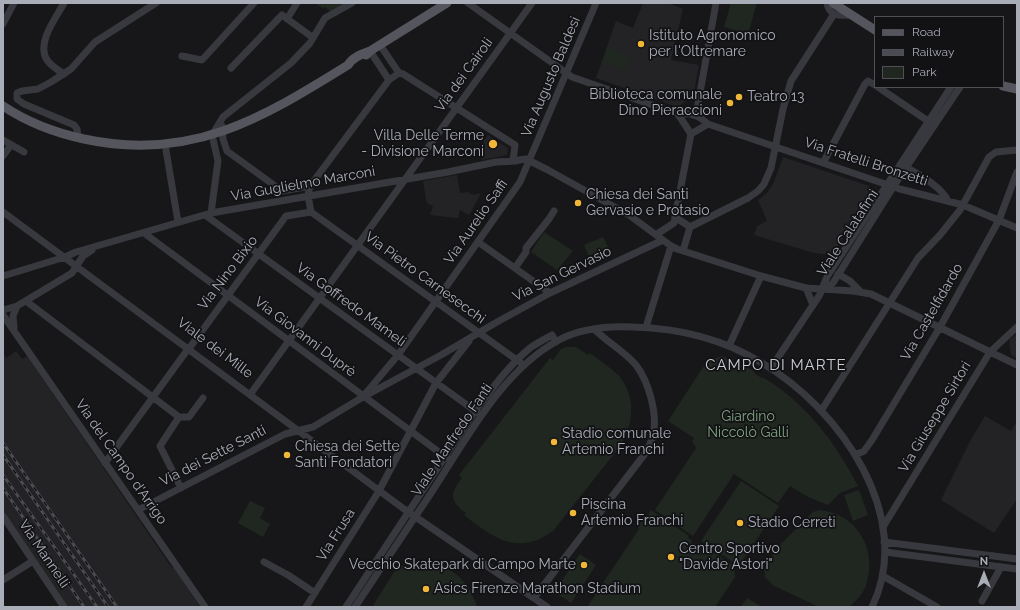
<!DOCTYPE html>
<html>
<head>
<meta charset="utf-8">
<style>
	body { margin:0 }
	#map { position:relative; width:1020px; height:610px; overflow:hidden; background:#171719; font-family:Raleway,sans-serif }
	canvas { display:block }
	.frame { position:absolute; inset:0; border:4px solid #a9adb8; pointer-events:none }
	.legend { position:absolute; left:874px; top:16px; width:130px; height:72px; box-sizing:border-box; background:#121214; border:1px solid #4e5056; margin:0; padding:5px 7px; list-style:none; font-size:12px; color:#a9adb8 }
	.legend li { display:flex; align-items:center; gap:8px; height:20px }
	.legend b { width:20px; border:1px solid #4e5056 }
	.north { position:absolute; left:964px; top:554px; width:40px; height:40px; -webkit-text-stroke:3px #121214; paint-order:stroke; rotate:0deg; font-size:11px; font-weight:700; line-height:16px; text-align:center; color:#a9adb8 }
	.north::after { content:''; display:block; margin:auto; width:14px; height:18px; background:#a9adb8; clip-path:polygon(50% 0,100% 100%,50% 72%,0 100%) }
</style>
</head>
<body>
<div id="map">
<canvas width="1020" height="610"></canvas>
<div class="frame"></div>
<ul class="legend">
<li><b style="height:5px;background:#54555d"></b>Road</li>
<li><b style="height:5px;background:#4b4c53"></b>Railway</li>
<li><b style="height:11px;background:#1f2720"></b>Park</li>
</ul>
<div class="north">N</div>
</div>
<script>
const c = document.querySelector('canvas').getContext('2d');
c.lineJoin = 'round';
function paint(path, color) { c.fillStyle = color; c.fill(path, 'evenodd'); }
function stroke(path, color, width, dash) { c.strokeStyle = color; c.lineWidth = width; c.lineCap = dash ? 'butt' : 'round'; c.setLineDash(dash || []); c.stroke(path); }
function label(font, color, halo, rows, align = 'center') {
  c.font = font + ' Raleway,sans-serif'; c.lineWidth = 3.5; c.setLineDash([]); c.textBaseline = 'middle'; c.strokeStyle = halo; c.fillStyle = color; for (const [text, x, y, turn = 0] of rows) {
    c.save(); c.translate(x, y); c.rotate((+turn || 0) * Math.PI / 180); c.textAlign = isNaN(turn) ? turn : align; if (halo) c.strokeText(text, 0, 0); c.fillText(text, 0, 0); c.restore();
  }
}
paint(new Path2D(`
	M 643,3 L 668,3 L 683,9 L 671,60 L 699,65 L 693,97 L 677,107 L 596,78 L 616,21 L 633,28 Z
	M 488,135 L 508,148 L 507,155 L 482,160 L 480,147 Z
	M 783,157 L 869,186 L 872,194 L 832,255 L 814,253 L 754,235 L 757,226 L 767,221 L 758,200 L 766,194 L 773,184 Z
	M 457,175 L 460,193 L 469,192 L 470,194 L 473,194 L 473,195 L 481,193 L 471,212 L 469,215 L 460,210 L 458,218 L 456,218 L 430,215 L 433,206 L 428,204 L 426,200 L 423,181 Z
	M 1017,334 L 1017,358 L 1011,355 L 1009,340 Z
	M 16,351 L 22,359 L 27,356 L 172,568 L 174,567 L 200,607 L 68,607 L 3,511 L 3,353 L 6,358 Z
	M 985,416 L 1011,431 L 1017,421 L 1017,499 L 994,533 L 941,500 L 970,441 Z`), '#232326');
paint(new Path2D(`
	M 315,3 L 346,3 L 331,12 L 325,7 L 322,8 Z
	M 731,3 L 757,3 L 748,34 L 724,27 Z
	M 607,47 L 631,55 L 626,70 L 602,62 Z
	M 544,232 L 573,251 L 557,270 L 531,252 Z
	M 603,237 L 608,247 L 589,256 L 584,245 Z
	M 566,347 L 576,347 L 588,355 L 590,353 C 599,360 610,367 619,376 C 636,396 634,423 621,445 L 553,531 C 518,557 492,537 464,515 L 466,513 C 449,501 450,493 462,478 L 459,475 L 550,358 L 553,360 L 561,349 Z
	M 722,356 L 752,370 C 756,374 757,377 764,378 C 807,404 835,442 858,486 L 840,493 L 828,505 L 808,497 L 790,486 L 778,503 L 734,474 L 693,536 L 655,510 L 696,448 L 692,441 L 694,438 L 668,421 L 707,361 Z
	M 741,481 L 779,506 L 739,566 L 701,541 Z
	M 859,490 L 868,515 L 853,521 L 844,495 Z
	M 250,501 L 265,508 L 260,518 L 270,524 L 263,537 L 238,523 Z
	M 651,510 L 689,536 L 688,538 L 692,540 L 691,542 L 694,544 L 696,543 L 705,549 L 706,547 L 734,566 L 735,577 L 715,607 L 587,607 L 639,529 L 638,527 L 641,522 L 644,522 Z
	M 819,510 C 857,513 878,550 866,585 C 863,594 856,601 849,607 L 819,607 L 774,586 L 765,577 L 764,568 L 778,547 L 813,512 Z
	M 580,554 L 596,565 L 571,603 L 554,592 Z
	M 420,562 C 451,566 466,576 477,606 L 472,607 L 372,607 L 394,572 L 403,565 Z
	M 747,598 L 762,607 L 741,607 Z`), '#1f2720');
stroke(new Path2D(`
	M 468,3 L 572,77 L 678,114 C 690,112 699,115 708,124 L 900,189 L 963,205 L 1017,228
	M 827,3 C 829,16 839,16 850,15
	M 287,19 L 297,3
	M 3,24 L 14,3
	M 370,51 L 389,80 L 399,73 L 380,45
	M 182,56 L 202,60 L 254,3
	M 231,68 L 282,15 L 312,37
	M 399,73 L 403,74 L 515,145 L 513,161
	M 64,74 C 58,70 51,66 47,60 C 36,43 56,18 64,3
	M 878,87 L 928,121
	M 678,114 L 691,134
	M 696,115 L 716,3
	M 222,126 L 223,139 L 227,151 L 282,191
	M 691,134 L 708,124
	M 78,138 L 77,129 L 74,125 L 24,104 L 17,99 L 17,93 L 22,91 L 38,89 L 51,82 L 71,69 L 95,42 L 156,3
	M 3,140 L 24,152
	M 165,144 L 178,222
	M 3,156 L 11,145
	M 513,161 L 526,159 L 548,170 L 629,215 L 671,246 L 677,249 L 761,276 L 806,288 L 853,291 L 871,294 L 1017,365
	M 823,163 L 865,84 L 868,81 L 875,85
	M 904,166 C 918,174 941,186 948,201
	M 282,191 L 310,186
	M 3,212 L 404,509 L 547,607
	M 311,212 L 521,363
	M 311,212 L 308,195 L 310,186 L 389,80
	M 211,213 L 218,161 L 212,135 L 223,117 L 291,63 L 310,43 L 325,18 L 352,3
	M 205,215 L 478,413
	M 675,217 L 691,134
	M 690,227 L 748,198 L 758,191 L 764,184 L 771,168 L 783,109 L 791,81 L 834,14
	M 144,233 L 451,461
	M 657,234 L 674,223 L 675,217 L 690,227 L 683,251
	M 478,242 L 550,293
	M 515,268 L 526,252 L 526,248 L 549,219 L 554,211
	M 838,274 L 850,281 L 860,291
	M 3,276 L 65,257 L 76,252 L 211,213 L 448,172 L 496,162 L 516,161
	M 806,288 L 813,305
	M 823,290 L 833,283 L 897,181 L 960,87
	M 26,301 L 179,417 L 160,446 L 181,488
	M 3,310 L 17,306 L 72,273 L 83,256 L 92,250
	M 3,315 L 205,607
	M 646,327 L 671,246
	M 14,328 L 13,316 L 17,306
	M 191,346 L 286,216 L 311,212
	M 729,346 L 761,276
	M 771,368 L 819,296 C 823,289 824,282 828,275 L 951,87
	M 252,392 L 532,3
	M 366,393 L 398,355 L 520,182 L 596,3
	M 821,411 L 918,258 L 940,235 L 960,210 L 989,157 L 996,152 L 1017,150
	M 179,417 L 189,417 L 203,398
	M 855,455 L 864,451 L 872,440 L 940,327 L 999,220 L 1017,172
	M 105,463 L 188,349
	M 381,487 L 436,383 L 469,341
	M 138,510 L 285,434 L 313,427 L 363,397 L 441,355 L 497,322 L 550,293 L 663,240
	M 3,516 L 64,607
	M 883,527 L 990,352 L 1017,327
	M 884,542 L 1017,559
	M 885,552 L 1017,569
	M 264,562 L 288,575 L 315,593
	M 883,576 L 937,607
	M 3,580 L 33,561
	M 534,598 L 644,455 C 648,449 651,443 653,436 C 658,415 649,382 636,365 C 624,351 607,342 594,329
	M 982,601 L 1001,567
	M 306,607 L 379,491
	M 346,607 L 475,411 C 492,389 508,366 530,348 C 537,343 545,339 552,335 L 556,342
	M 355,607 C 377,574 399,541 421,508 C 460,452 497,373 559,340 C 581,328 608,326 633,327 C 679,328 723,339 762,363 C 839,408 916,516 872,607`), '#38393e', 7);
stroke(new Path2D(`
	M 833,3 L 875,30
	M 366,55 L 370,51 L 447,3
	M 1003,86 L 1017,89
	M 3,106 C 27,122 56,133 84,139 C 190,162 261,119 348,65 C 353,57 362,54 370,51`), '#54555d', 9);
const rail = new Path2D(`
	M 3,443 L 117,607
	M 3,455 L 108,607
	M 3,475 L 97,607
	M 3,488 L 84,607`);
stroke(rail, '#4b4c53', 3);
stroke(rail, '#121214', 1.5, [4.5]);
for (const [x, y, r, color] of [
	[641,44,4,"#f0b738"],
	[739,97,4,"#f0b738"],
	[730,103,4,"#f0b738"],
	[493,144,5,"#f0b738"],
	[578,203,4,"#f0b738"],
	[554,442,4,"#f0b738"],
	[287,455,4,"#f0b738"],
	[573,513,4,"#f0b738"],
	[740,523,4,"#f0b738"],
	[671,557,4,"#f0b738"],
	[584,565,4,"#f0b738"],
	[426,589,4,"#f0b738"]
]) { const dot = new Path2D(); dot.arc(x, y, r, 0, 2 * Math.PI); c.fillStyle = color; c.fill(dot); stroke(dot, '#121214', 1.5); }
label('14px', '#a9adb8', '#121214', [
	["Istituto Agronomico",649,36],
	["per l'Oltremare",649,52],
	["Biblioteca comunale",722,95,"right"],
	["Dino Pieraccioni",722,111,"right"],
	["Teatro 13",747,97],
	["Villa Delle Terme",484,136,"right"],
	["- Divisione Marconi",484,152,"right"],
	["Chiesa dei Santi",586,195],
	["Gervasio e Protasio",586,211],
	["Stadio comunale",562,434],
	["Artemio Franchi",562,450],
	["Chiesa dei Sette",295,447],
	["Santi Fondatori",295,463],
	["Piscina",581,505],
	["Artemio Franchi",581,521],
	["Stadio Cerreti",748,523],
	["Centro Sportivo",679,549],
	["\"Davide Astori\"",679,565],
	["Vecchio Skatepark di Campo Marte",576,565,"right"],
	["Asics Firenze Marathon Stadium",434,589]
], 'left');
label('14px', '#a9adb8', '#121214', [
	["Via dei Cairoli",464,75,-54],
	["Via Augusto Baldesi",551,77,-67],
	["Via Fratelli Bronzetti",866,162,18],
	["Via Guglielmo Marconi",303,184,-10],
	["Via Aurelio Saffi",476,222,-55],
	["Viale Calatafimi",848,233,-57],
	["Via Nino Bixio",228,273,-53],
	["Via San Gervasio",562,274,-26],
	["Via Pietro Carnesecchi",425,278,36],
	["Via Goffredo Mameli",351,305,36],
	["Via Castelfidardo",932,312,-60],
	["Via Giovanni Duprè",305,337,37],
	["Viale dei Mille",215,348,37],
	["Via Giuseppe Sirtori",935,417,-59],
	["Viale Manfredo Fanti",452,440,-56],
	["Via dei Sette Santi",213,456,-27],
	["Via del Campo d'Arrigo",121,462,55],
	["Via Frusa",336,535,-58],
	["Via Mannelli",44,554,56]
]);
label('14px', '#80a383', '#121214', [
	["Giardino",748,417],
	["Niccolò Galli",748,433]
]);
c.letterSpacing = '1px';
label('15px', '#caccd4', '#121214', [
	["CAMPO DI MARTE",776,365]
]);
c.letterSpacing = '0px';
</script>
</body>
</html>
